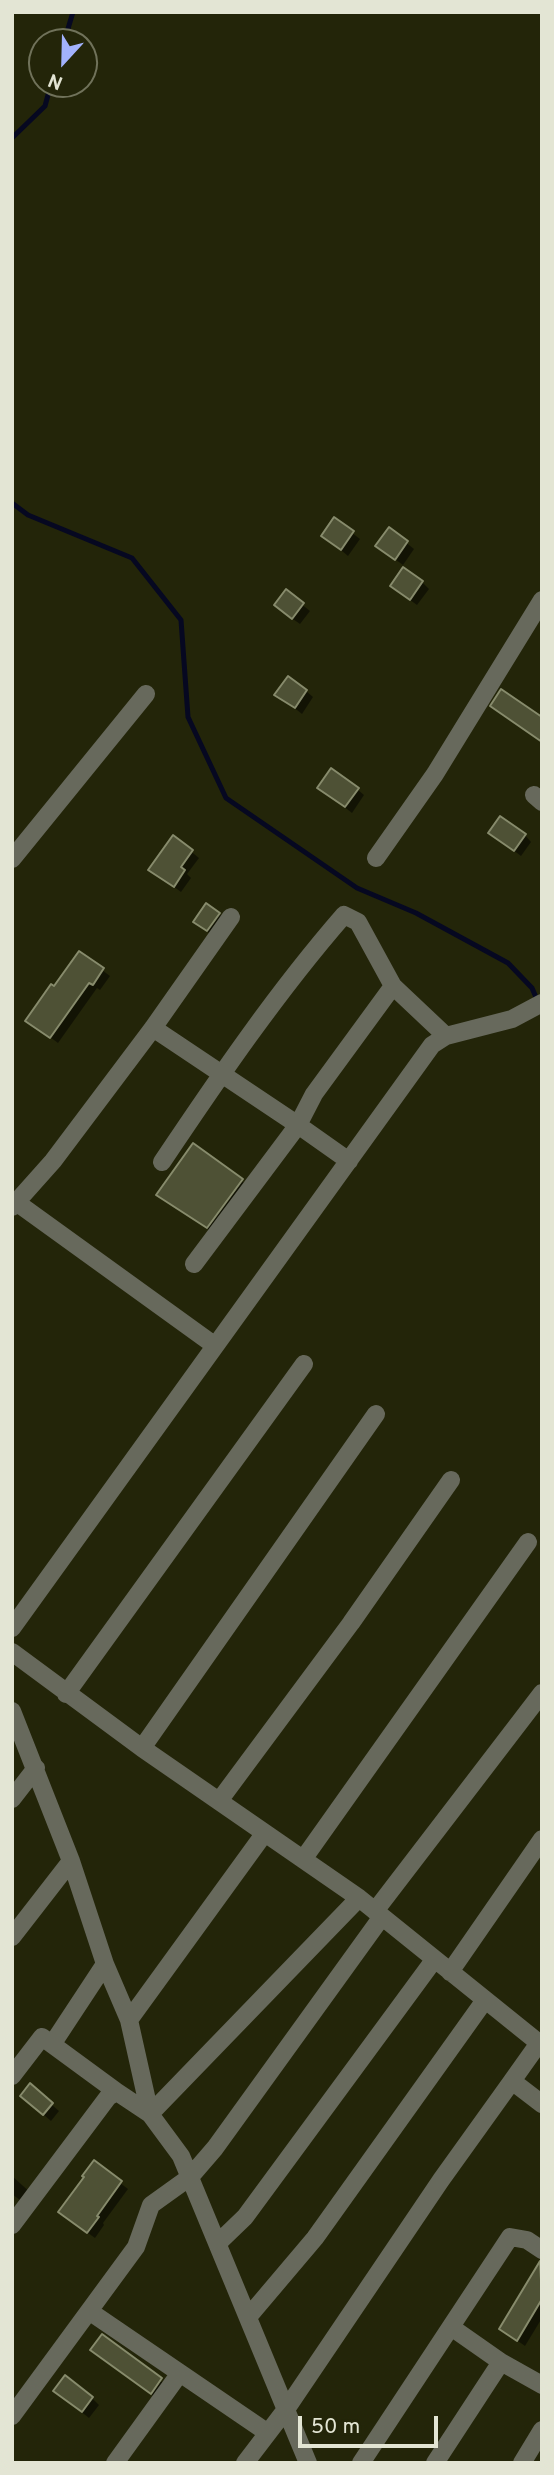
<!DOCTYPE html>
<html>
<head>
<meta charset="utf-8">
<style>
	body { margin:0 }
	#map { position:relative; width:554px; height:2475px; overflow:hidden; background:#232509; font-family:Overpass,sans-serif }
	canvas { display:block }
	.frame { position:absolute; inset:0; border:14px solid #e3e5d4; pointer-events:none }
	.north { position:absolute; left:28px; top:28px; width:70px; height:70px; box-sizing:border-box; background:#232509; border:2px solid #70725a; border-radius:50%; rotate:202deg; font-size:19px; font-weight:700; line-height:28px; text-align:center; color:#e3e5d4 }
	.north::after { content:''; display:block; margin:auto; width:24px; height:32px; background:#a2b2fd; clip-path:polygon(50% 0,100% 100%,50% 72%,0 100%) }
	.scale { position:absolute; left:298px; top:2416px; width:140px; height:32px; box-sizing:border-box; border:4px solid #e3e5d4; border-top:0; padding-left:9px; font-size:21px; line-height:24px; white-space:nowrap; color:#e3e5d4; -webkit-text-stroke:5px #232509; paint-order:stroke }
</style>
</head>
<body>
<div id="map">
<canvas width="554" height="2475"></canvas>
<div class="frame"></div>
<div class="north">N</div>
<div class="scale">50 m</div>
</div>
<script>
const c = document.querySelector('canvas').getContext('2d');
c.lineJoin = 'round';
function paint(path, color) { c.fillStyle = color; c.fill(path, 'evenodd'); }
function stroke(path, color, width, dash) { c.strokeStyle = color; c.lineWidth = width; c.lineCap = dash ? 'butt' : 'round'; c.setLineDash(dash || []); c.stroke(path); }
paint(new Path2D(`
	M 335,520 L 360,539 L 348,556 L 324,536 Z
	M 389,529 L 414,549 L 403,565 L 377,546 Z
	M 422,582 L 429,589 L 417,605 L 399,592 Z
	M 286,592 L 310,611 L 300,624 L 283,612 Z
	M 306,691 L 313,697 L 302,714 L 277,694 Z
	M 320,788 L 357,789 L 364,795 L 352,813 Z
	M 491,833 L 525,835 L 531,842 L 521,856 Z
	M 173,837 L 199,858 L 187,874 L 191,878 L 181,892 L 150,869 Z
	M 219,914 L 226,920 L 214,937 L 195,921 Z
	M 79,953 L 110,976 L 100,990 L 97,988 L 58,1043 L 27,1020 L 55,989 Z
	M 225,1168 L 249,1187 L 214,1233 L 158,1194 Z
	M 30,2086 L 59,2111 L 51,2121 L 29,2102 Z
	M 94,2163 L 128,2189 L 103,2223 L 104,2225 L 95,2238 L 67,2218 Z
	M 12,2176 L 32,2194 L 25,2204 L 12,2194 Z
	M 539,2266 L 542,2267 L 542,2318 L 525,2346 L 501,2329 Z
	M 102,2337 L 167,2386 L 158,2399 L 92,2350 Z
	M 55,2391 L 92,2398 L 99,2405 L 89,2418 Z`), '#0007');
stroke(new Path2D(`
	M 64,42 L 73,12
	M 12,138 L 45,106 L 51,84
	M 12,503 L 28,515 L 132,558 L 181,620 L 188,717 L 226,798 L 357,888 L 416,913 L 508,963 L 532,988 L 538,1002`), '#060821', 5);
const building = new Path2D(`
	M 334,517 L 354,531 L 341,550 L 321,536 Z
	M 389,527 L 408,541 L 395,560 L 375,546 Z
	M 403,567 L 423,581 L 410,600 L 390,586 Z
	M 286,589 L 304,603 L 292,619 L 274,605 Z
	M 288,676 L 307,690 L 295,708 L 274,695 Z
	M 501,689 L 542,717 L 542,742 L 490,706 Z
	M 331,768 L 359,788 L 345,807 L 317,788 Z
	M 500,816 L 526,834 L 514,851 L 488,833 Z
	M 173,835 L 193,850 L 181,867 L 185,870 L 174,887 L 148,870 Z
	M 206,903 L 220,913 L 207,931 L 193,922 Z
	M 79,951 L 104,968 L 93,985 L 89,983 L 50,1038 L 25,1021 L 51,984 L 54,986 Z
	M 193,1143 L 243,1179 L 207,1228 L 156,1195 Z
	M 30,2083 L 53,2103 L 43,2115 L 20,2096 Z
	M 94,2160 L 122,2181 L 97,2216 L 99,2217 L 87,2233 L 58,2212 L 84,2177 L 82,2176 Z
	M 540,2261 L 542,2299 L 517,2341 L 499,2329 Z
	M 102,2334 L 162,2378 L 151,2394 L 90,2350 Z
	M 65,2375 L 93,2397 L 82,2412 L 53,2391 Z`);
paint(building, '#4e5135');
stroke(building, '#878b6c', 2);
stroke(new Path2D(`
	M 534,795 L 542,802
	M 376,858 L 435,774 L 542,600
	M 12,859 L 146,694
	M 153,1028 L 298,1125 L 194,1264
	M 349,1161 L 298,1125 L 314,1094 L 393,986
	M 162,1162 C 219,1077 277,992 344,915 L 358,922 L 393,986 L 446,1036
	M 16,1202 L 214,1345
	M 12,1207 L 53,1161 L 153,1028 L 231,917
	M 12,1628 L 432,1045 L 446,1036 L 512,1019 L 542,1003
	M 12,1652 L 142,1748 L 359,1898 L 539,2043 L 512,2081 L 542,2104
	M 66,1694 L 304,1364
	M 12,1711 L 71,1861 L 105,1964 L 129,2020 L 150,2114 L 359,1898
	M 142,1748 L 376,1414
	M 12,1799 L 36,1768
	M 219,1801 L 351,1623 L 451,1480
	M 304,1858 L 528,1542
	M 375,1911 L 542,1693
	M 12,1937 L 71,1861
	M 450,1972 L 542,1839
	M 129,2020 L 264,1834
	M 53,2043 L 105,1964
	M 12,2076 L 42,2037 L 117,2092
	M 12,2225 L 108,2097 L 117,2092 L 150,2114 L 181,2156 L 308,2463
	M 218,2243 L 245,2217 L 434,1960
	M 89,2311 L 268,2433
	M 249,2316 L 315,2238 L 485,2000
	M 451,2327 L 501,2362
	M 12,2416 L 136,2247 L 151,2205 L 190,2177 L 215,2148 L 381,1918
	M 115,2463 L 180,2373
	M 245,2463 L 287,2408 L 441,2180 L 512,2081
	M 361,2463 L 510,2237 L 527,2240 L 542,2250
	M 435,2463 L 501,2362 L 542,2385
	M 522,2463 L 542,2430`), '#67695c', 18);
</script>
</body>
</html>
